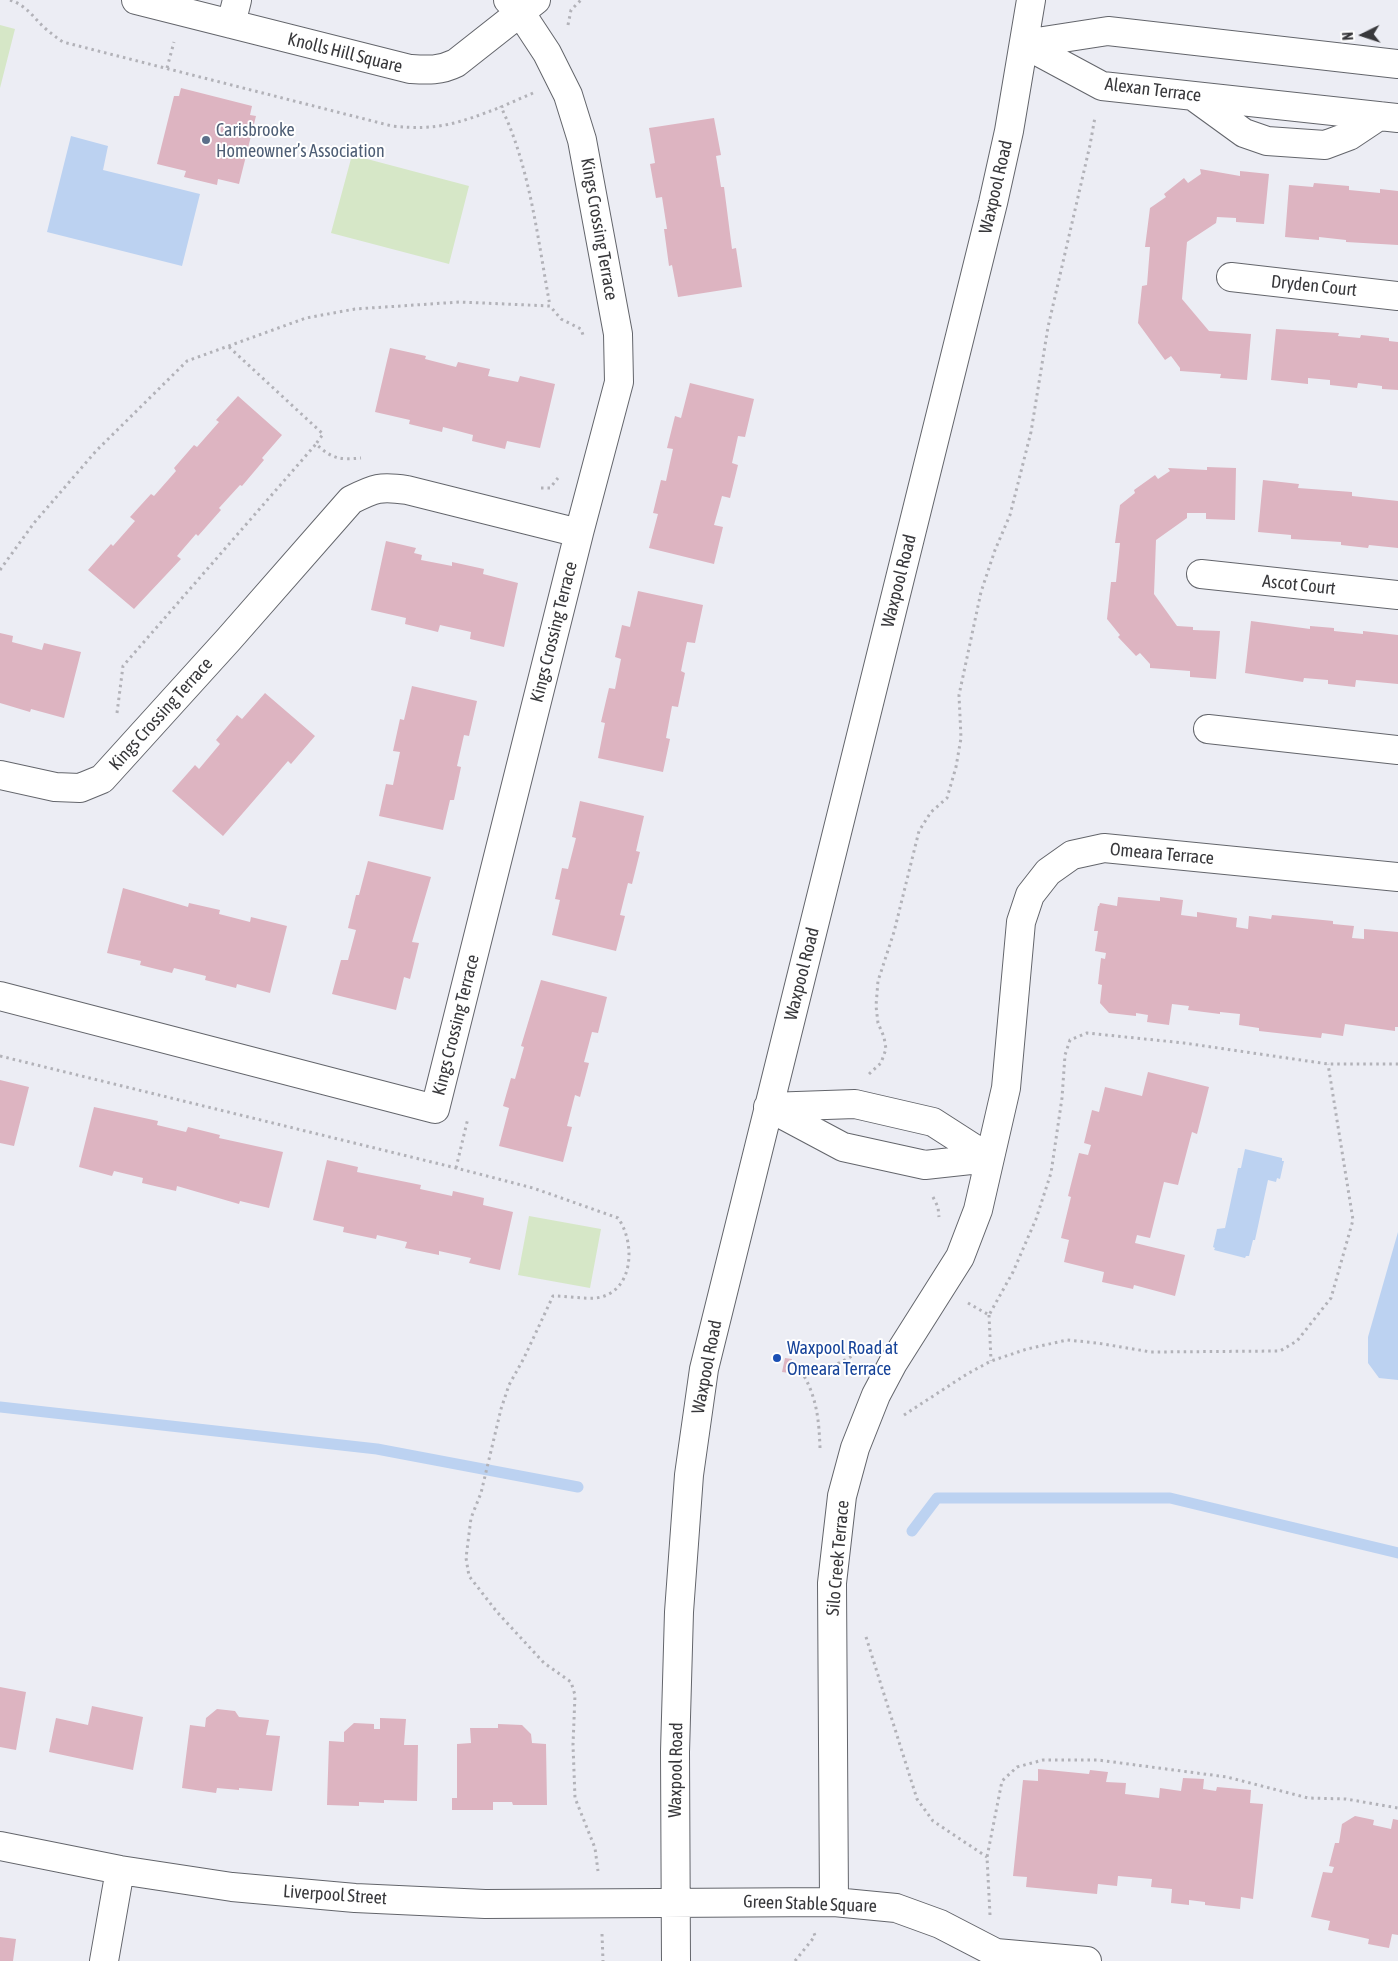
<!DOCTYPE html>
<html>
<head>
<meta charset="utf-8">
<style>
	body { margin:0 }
	#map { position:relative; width:1398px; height:1961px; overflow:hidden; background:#ecedf4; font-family:"Asap Condensed",sans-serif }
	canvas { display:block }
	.north { position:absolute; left:1338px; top:10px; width:50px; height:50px; -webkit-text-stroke:4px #fff; paint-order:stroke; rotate:266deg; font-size:14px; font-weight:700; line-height:20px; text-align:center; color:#38383b }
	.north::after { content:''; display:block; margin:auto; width:18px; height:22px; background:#38383b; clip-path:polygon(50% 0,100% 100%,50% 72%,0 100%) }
</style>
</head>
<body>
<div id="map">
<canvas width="1398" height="1961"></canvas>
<div class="north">N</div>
</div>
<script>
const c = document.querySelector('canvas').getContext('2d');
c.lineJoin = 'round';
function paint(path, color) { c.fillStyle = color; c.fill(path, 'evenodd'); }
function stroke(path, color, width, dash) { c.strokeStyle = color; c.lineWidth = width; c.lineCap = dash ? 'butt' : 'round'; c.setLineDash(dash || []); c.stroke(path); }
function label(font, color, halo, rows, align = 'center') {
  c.font = font + ' "Asap Condensed",sans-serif'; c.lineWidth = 4; c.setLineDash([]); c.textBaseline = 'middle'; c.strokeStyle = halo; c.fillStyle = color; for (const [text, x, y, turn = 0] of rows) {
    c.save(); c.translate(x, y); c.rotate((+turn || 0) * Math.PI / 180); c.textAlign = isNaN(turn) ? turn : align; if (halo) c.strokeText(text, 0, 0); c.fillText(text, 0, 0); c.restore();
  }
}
paint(new Path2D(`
	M 0,25 L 15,29 L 0,88 Z
	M 352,155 L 469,186 L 449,264 L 331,233 Z
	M 529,1216 L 601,1229 L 590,1288 L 518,1275 Z`), '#d6e7c7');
paint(new Path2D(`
	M 71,136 L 108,146 L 103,170 L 200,194 L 182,266 L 47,232 Z
	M 1245,1149 L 1282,1158 L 1282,1161 L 1284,1161 L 1280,1179 L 1277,1178 L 1276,1182 L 1268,1180 L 1255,1240 L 1253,1240 L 1249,1256 L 1246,1256 L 1245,1258 L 1214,1250 L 1215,1248 L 1213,1247 L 1217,1229 L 1225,1228 L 1238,1168 L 1241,1168 Z
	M 1398,1232 L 1398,1380 L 1379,1378 L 1368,1363 L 1368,1337 Z`), '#bcd2f1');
stroke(new Path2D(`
	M 0,1407 L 377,1449 L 578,1487
	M 912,1531 L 937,1498 L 1170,1498 L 1398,1553`), '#bcd2f1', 11);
paint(new Path2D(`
	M 181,88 L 252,106 L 250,115 L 256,116 L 239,184 L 218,179 L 217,185 L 184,177 L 186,171 L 157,164 L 174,96 L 179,96 Z
	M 714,118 L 721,155 L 716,156 L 721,187 L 724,187 L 732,249 L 736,248 L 742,287 L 678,297 L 672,265 L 669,266 L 664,229 L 667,229 L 662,197 L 656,198 L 650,164 L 655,163 L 649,128 Z
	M 1200,169 L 1240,176 L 1240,171 L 1269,174 L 1264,224 L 1236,222 L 1236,218 L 1217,217 L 1216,223 L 1187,242 L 1182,299 L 1209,331 L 1251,334 L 1247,380 L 1220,378 L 1221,374 L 1180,371 L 1180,368 L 1171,356 L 1165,360 L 1138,323 L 1142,286 L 1147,285 L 1150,247 L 1145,247 L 1150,208 L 1166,197 L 1164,194 L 1184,178 L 1188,183 L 1201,174 Z
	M 1314,183 L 1349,186 L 1349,190 L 1380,193 L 1380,189 L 1398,191 L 1398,245 L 1346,242 L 1346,240 L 1319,237 L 1319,240 L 1285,237 L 1289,185 L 1313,187 Z
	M 1276,329 L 1339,333 L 1338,336 L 1360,338 L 1361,335 L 1389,338 L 1389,341 L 1398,342 L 1398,390 L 1382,389 L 1382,386 L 1358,383 L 1357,388 L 1330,385 L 1330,380 L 1308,378 L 1308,384 L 1271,380 Z
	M 390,348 L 426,356 L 425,359 L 456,367 L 458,362 L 490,369 L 488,376 L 518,382 L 520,376 L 555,384 L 540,448 L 507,441 L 505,449 L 472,441 L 473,435 L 443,427 L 442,432 L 409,424 L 410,420 L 375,412 Z
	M 690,383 L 754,399 L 745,437 L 738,436 L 732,463 L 738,465 L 730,498 L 722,496 L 714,525 L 723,527 L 714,564 L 649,548 L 658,514 L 653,513 L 661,480 L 666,481 L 673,449 L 667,448 L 675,416 L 681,418 Z
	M 238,396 L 282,435 L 262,458 L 264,460 L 242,486 L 240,485 L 219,508 L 221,510 L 198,536 L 196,534 L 177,556 L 181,559 L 134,609 L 88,570 L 111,544 L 113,546 L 135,521 L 130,517 L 151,494 L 154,496 L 176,471 L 174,468 L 194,445 L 197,447 L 219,422 L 216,420 Z
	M 1207,467 L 1236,468 L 1235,520 L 1206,519 L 1206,513 L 1187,513 L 1187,518 L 1156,540 L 1154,594 L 1177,626 L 1193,627 L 1193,630 L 1220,631 L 1216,679 L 1190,677 L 1190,671 L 1150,668 L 1150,664 L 1140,653 L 1136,656 L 1118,637 L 1120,635 L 1107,619 L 1111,582 L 1116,582 L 1120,543 L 1115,543 L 1120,505 L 1135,493 L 1134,490 L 1155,475 L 1158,479 L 1170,471 L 1168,468 L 1207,470 Z
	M 1263,480 L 1299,484 L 1298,488 L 1352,492 L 1352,496 L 1398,501 L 1398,548 L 1369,545 L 1368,548 L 1341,545 L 1341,542 L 1291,539 L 1291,535 L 1258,532 Z
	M 386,541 L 416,548 L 414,553 L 422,555 L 421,560 L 452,566 L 452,562 L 484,569 L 483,574 L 518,583 L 504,647 L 470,639 L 471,632 L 440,625 L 438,632 L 405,624 L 406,618 L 371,610 Z
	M 638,591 L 703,605 L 695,643 L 687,642 L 681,671 L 685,673 L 678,707 L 672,706 L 666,738 L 670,739 L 663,772 L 598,758 L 605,723 L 601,722 L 609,688 L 615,689 L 621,659 L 615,657 L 622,625 L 630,627 Z
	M 1251,621 L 1310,629 L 1310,626 L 1334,628 L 1334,631 L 1363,634 L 1363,631 L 1398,635 L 1398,684 L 1356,680 L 1355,687 L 1328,684 L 1328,680 L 1304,678 L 1303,682 L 1245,673 Z
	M 0,633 L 13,636 L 12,642 L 42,650 L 44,643 L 81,652 L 64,718 L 31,709 L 30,712 L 0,703 Z
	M 412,686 L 477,701 L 469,736 L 464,735 L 457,766 L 461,767 L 454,800 L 450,800 L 443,830 L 379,816 L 386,784 L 393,785 L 400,752 L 393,751 L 400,719 L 404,720 Z
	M 265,693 L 315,736 L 291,764 L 288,761 L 223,836 L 172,791 L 195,765 L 199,769 L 220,744 L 216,740 L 237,715 L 242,719 Z
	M 580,801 L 644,816 L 636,851 L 640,852 L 632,884 L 628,883 L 620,915 L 625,916 L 616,951 L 552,935 L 560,900 L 555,899 L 562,868 L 568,869 L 576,838 L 572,837 Z
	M 368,861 L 431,877 L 412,942 L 419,943 L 410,979 L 404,977 L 396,1010 L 332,994 L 341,960 L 348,960 L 356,930 L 348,928 L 356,895 L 359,895 Z
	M 123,888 L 188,907 L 189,903 L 220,910 L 219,914 L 250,922 L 251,917 L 287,926 L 270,993 L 237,984 L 236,988 L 205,980 L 206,976 L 174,968 L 172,973 L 140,965 L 141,961 L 107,953 Z
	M 1118,897 L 1160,901 L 1160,897 L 1183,900 L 1181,915 L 1197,917 L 1197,912 L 1237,918 L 1236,927 L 1248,929 L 1249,916 L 1271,919 L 1272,915 L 1333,921 L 1333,924 L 1354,926 L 1352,938 L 1364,939 L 1364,929 L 1398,932 L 1398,1027 L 1395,1027 L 1395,1031 L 1345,1024 L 1343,1036 L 1322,1033 L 1321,1038 L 1259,1031 L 1259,1028 L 1239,1025 L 1240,1014 L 1220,1012 L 1220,1014 L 1188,1010 L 1189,1006 L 1172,1004 L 1169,1025 L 1147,1022 L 1148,1015 L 1136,1013 L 1136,1016 L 1109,1013 L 1100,1003 L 1102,985 L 1098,984 L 1101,958 L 1105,959 L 1106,953 L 1095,951 L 1098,931 L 1094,931 L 1098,906 L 1099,906 L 1100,903 L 1117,906 Z
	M 541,980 L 607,997 L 598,1033 L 592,1032 L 584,1062 L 589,1063 L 580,1097 L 575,1095 L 567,1126 L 572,1127 L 563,1162 L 499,1146 L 509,1108 L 503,1106 L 511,1078 L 515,1079 L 524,1047 L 521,1046 Z
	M 1148,1072 L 1209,1087 L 1197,1134 L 1192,1132 L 1178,1185 L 1164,1182 L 1150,1238 L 1137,1235 L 1135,1243 L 1185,1255 L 1175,1296 L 1134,1285 L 1133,1289 L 1102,1282 L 1104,1272 L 1064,1262 L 1069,1240 L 1061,1238 L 1071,1197 L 1068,1196 L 1079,1153 L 1088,1155 L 1091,1145 L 1084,1143 L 1092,1110 L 1099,1112 L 1105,1087 L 1142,1096 Z
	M 0,1080 L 29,1087 L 14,1146 L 0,1143 Z
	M 94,1107 L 158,1121 L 157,1125 L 186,1132 L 188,1127 L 220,1135 L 219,1138 L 283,1152 L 269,1208 L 240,1201 L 239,1204 L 177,1186 L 176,1191 L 142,1183 L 143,1178 L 114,1171 L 112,1176 L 79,1167 Z
	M 327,1160 L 358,1167 L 357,1172 L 421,1185 L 420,1189 L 452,1196 L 453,1191 L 484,1198 L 483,1205 L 513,1212 L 500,1270 L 469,1263 L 471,1258 L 439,1251 L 439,1255 L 405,1248 L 407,1242 L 377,1235 L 376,1239 L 343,1232 L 344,1227 L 313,1220 Z
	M 785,1358 L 792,1359 L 789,1373 L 782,1372 Z
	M 0,1687 L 26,1692 L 16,1750 L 0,1747 Z
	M 92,1706 L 143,1717 L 133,1770 L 49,1752 L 56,1718 L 88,1725 Z
	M 217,1709 L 235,1711 L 239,1717 L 269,1720 L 266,1735 L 280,1736 L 272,1791 L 239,1788 L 239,1790 L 217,1788 L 216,1793 L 182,1788 L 190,1725 L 205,1727 L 206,1718 Z
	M 380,1718 L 406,1719 L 404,1745 L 418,1745 L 417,1801 L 384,1800 L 384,1803 L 359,1802 L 359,1806 L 327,1805 L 329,1741 L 344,1742 L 344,1732 L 354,1723 L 374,1724 L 374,1729 L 380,1729 Z
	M 498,1724 L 522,1725 L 531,1734 L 532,1743 L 546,1744 L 547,1805 L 513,1805 L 512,1802 L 493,1802 L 493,1810 L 452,1810 L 452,1798 L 457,1798 L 457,1744 L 471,1743 L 470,1728 L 498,1728 Z
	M 1038,1769 L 1089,1774 L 1090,1770 L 1108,1772 L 1106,1782 L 1126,1783 L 1125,1794 L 1159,1798 L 1160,1788 L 1181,1791 L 1183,1778 L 1204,1779 L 1203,1789 L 1216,1791 L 1217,1787 L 1251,1790 L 1250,1803 L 1263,1804 L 1253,1899 L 1241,1897 L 1240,1909 L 1205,1905 L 1205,1902 L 1189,1900 L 1189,1905 L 1171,1903 L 1172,1889 L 1151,1887 L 1152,1879 L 1118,1876 L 1117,1886 L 1098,1884 L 1097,1894 L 1026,1887 L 1027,1877 L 1013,1876 L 1023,1780 L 1038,1781 Z
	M 1355,1816 L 1374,1820 L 1373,1825 L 1391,1829 L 1393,1819 L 1398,1820 L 1398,1935 L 1392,1934 L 1389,1948 L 1368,1944 L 1369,1939 L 1328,1930 L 1330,1921 L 1311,1917 L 1323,1872 L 1332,1873 L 1334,1867 L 1329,1866 L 1335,1843 L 1339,1843 L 1342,1824 Z
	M 0,1937 L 16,1939 L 13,1961 L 0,1961 Z`), '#ddb4c1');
const minor = new Path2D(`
	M 136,0 L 410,69 C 427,70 440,71 456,63 L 536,0
	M 508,0 L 520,12 L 547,53 L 568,95 L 582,140 L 618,334 L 619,382 L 579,533
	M 231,24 L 237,0
	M 1024,44 L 1102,86 L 1398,118
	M 1024,44 L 1108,31 L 1398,64
	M 1193,96 L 1244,133 L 1267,141 L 1325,145 L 1349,136 L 1379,116
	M 1231,277 L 1398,296
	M 1201,574 L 1398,595
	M 1208,729 L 1398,750
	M 0,775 L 55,787 L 80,788 L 102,779 L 229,639 L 351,500 C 375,488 380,486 407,490 L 579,533 L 435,1109 L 0,996
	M 768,1107 L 855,1104 L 933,1122 L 989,1158
	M 768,1107 L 843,1147 L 925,1165 L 989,1158
	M 0,1846 L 120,1870 L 232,1887 L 355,1898 L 485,1904 L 834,1902 L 896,1908 L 940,1924 L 996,1953
	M 834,1902 L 832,1583 L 842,1496 L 855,1448 L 876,1395 L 893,1363 L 960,1257 L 978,1210 L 1006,1088 L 1021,922 L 1030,895 L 1048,872 L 1072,855 L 1104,848 L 1398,877
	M 104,1961 L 120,1870
	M 676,1961 L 675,1752 L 679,1612 L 689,1475 L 704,1369 L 993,203 L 1009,131 L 1031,0
	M 996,1961 L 996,1953 L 1087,1961`);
stroke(minor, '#63656b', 30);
stroke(new Path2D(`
	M 10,0 C 28,6 34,19 47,30 C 52,34 57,38 63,42 L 392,126 C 438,131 459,123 501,107
	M 568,25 L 571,10 L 581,0
	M 167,68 L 174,42
	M 533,93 L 501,107 C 530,166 538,241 550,306
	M 229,347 L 323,434 L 316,444
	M 541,488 L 550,488 L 558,478
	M 0,570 L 34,523 L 96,451 L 187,361 L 306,318 L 355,309 L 460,302 L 550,306 L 561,319 L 581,329 L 583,335
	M 117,713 L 123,666 L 316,444 C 332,459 340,460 361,458
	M 0,1056 L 456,1168 L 533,1188 L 618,1218 C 636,1243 634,1293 596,1298 C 582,1299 567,1296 553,1296 L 524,1358 L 509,1385 L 501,1409 L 481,1493 L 471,1518 L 466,1558 L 469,1576 L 497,1612 L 544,1663 L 571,1682 L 575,1695 L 573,1745 L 575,1798 L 595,1848 L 598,1871
	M 869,1074 L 881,1063 L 886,1049 L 884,1037 L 878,1023 L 876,1006 L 878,981 L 894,932 L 919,831 L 931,812 L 947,798 L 956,767 L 961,738 L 959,695 L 981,592 L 995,550 L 1010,515 L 1031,432 L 1048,327 L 1090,145 L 1095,117
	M 456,1168 L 468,1118
	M 933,1197 L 938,1207 L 939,1217
	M 968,1303 L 989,1315 L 1013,1272 L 1036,1219 L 1051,1173 L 1062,1098 L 1065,1055 L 1070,1040 L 1087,1033 L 1184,1043 L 1328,1064 L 1398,1064
	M 989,1315 L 991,1361
	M 904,1415 L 967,1374 L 991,1361 L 1027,1349 L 1067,1340 L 1097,1343 L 1151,1352 L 1280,1351 L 1297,1341 L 1331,1298 L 1353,1220 L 1328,1064
	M 820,1448 C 819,1421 817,1399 804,1376 C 826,1370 843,1362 862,1350
	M 866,1637 L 917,1799 L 933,1821 L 987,1857
	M 990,1915 L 987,1857 L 1002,1781 L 1017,1767 L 1043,1760 L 1098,1760 L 1227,1777 L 1308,1798 L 1346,1799 L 1398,1808
	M 602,1934 L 603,1961
	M 795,1961 L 815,1936 L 814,1933`), '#b2b2b8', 3, [2.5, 4]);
stroke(minor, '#fff', 28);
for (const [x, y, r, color] of [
	[206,140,5,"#5c6f8a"],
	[777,1358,5,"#1a4fb4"]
]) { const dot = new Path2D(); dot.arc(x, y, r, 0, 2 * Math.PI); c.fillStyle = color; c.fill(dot); stroke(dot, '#fff', 2); }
label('18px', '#38383b', '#fff', [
	["Knolls Hill Square",345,53,14],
	["Alexan Terrace",1153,90,7],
	["Waxpool Road",996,187,-77],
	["Kings Crossing Terrace",599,229,80],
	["Dryden Court",1314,286,6],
	["Waxpool Road",899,581,-76],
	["Ascot Court",1299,585,6],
	["Kings Crossing Terrace",554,632,-76],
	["Kings Crossing Terrace",161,714,-48],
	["Omeara Terrace",1162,854,5],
	["Waxpool Road",802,974,-76],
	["Kings Crossing Terrace",456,1025,-76],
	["Waxpool Road",707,1367,-79],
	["Silo Creek Terrace",838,1558,-85],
	["Waxpool Road",676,1770,-89],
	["Liverpool Street",335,1895,4],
	["Green Stable Square",810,1904,2]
]);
label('18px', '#4e5e75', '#fff', [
	["Carisbrooke",216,130],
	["Homeowner’s Association",216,151]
], 'left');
label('18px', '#164399', '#fff', [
	["Waxpool Road at",787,1348],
	["Omeara Terrace",787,1369]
], 'left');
</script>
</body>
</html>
